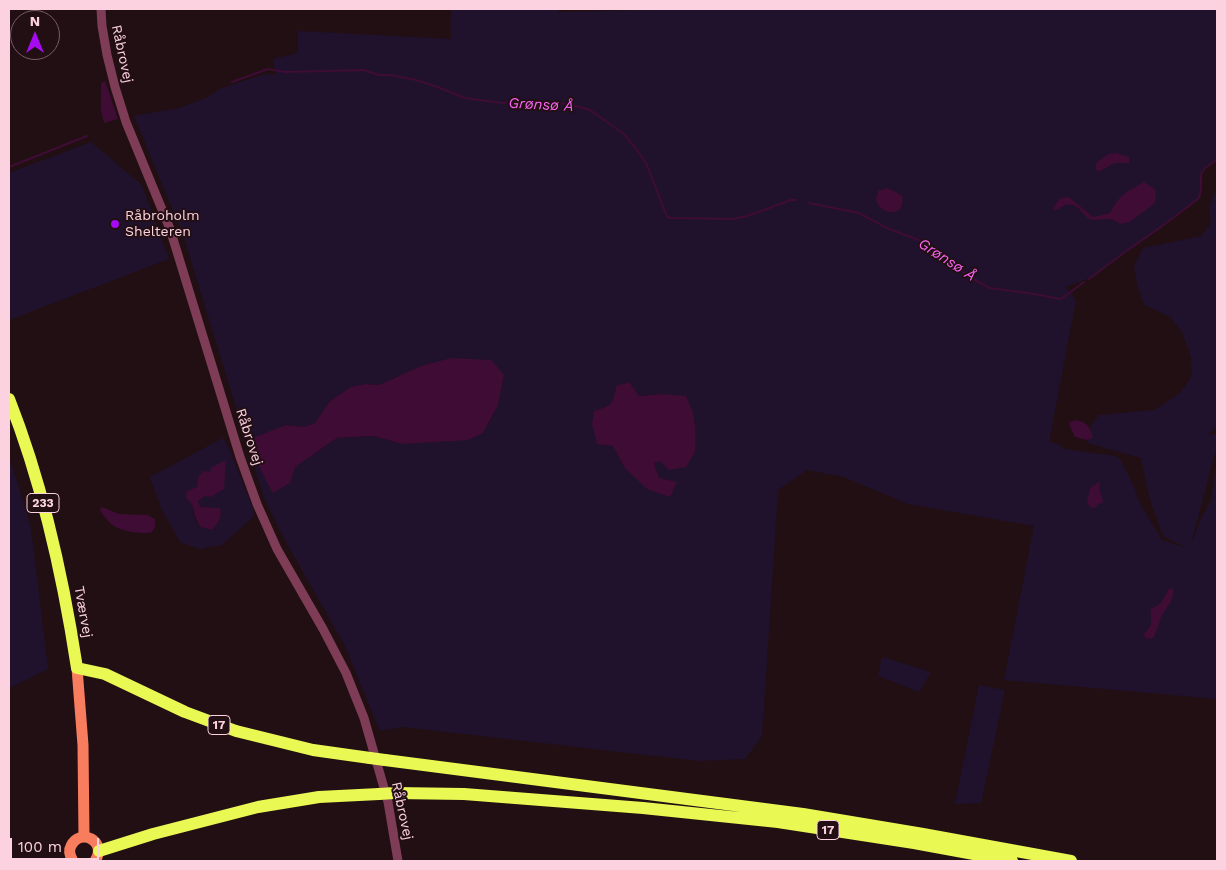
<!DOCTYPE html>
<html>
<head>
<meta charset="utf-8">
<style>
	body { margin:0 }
	#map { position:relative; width:1226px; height:870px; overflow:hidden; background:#220f14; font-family:"Work Sans",sans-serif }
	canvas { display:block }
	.frame { position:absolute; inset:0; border:10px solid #fdd2e0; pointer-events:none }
	.north { position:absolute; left:10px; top:10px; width:50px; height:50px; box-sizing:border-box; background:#220f14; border:1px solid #7a5d66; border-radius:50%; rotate:0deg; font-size:14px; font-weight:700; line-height:20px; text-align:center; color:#fdd2e0 }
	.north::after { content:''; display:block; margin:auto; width:18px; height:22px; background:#a50af1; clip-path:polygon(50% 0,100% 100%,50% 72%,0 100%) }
	.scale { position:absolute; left:10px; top:838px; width:89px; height:22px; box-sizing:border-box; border:2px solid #fdd2e0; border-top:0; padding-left:6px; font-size:15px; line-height:18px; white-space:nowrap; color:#fdd2e0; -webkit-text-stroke:4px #220f14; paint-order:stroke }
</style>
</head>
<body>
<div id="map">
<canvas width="1226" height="870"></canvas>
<div class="frame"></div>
<div class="north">N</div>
<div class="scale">100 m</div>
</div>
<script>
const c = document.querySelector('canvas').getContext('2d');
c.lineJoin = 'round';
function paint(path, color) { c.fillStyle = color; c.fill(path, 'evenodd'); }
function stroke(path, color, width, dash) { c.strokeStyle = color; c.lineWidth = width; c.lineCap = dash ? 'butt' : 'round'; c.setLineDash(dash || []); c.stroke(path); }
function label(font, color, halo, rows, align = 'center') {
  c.font = font + ' "Work Sans",sans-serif'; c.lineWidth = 4; c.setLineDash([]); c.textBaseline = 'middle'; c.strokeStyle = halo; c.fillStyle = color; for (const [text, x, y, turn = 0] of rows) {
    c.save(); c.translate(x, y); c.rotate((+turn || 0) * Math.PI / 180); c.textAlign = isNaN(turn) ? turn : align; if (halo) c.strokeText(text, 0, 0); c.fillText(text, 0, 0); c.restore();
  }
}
paint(new Path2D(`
	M 451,9 L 558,9 L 558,12 L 698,9 L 1217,9 L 1217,160 C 1191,175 1206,176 1199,198 L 1165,224 L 1125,252 L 1092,277 L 1066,287 L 1076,300 L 1049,442 L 1058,444 L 1065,449 L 1116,456 L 1120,459 L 1135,489 L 1139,502 L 1162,540 L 1189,549 L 1163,536 L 1150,500 L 1141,458 L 1087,443 L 1091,431 L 1090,426 L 1099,415 L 1155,410 L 1180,393 L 1192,376 L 1191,357 L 1182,332 L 1169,316 L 1144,305 L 1137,284 L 1134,266 L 1143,248 L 1201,236 L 1211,223 L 1209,208 L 1217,187 L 1217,426 L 1208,435 L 1217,434 L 1217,445 L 1190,548 L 1200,521 L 1211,500 L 1217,458 L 1217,699 L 1004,680 L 1034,526 L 908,504 L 844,477 L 807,470 L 778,490 L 762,736 L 745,759 L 699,761 L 403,727 L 380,731 L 344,644 L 286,542 L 264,498 L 183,235 L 134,116 L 179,108 L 204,99 L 222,88 L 265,74 L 276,75 L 273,59 L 298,53 L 298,31 L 451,39 ZM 504,375 L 498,405 L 483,433 L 402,444 L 374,436 L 337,438 L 295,467 L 286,425 L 305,427 L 315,423 L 330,401 L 366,384 L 379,385 L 398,376 ZM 616,386 L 639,396 L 660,394 L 693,412 L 695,424 L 695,452 L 654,462 L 659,478 L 624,467 L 613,446 L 606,445 L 594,411 C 612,405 613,405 616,386 Z
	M 91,142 L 142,185 L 169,259 L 9,320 L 9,173 Z
	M 223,438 L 228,446 L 254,511 L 253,517 L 222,545 L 200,549 L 180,542 L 161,508 L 150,477 ZM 210,472 L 205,496 L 198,501 L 199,507 L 222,513 L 219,521 L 212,530 C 209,529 204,529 201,527 C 190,518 192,499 197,488 C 199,482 206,477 210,472 Z
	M 9,456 L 31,528 L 48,669 L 9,688 Z
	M 882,657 L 931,672 L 919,692 L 878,676 Z
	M 979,685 L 1005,690 L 981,803 L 955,804 Z`), '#20122c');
paint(new Path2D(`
	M 105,81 L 118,119 L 104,123 L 101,111 L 101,83 Z
	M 1116,153 L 1129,157 L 1129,163 L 1115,163 L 1100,171 L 1098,171 L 1095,169 L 1097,162 L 1109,154 Z
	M 1144,182 L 1156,190 L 1155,203 L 1130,222 L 1120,224 C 1118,223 1116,221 1113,220 C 1105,217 1096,223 1088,218 C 1082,214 1080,207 1073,205 C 1063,203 1062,209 1054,210 L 1054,207 L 1059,199 L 1069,197 L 1093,217 L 1110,213 C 1120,194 1126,192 1144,182 Z
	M 887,188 L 896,192 L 902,196 C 902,198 903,201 902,204 C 900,216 885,213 879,206 C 878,204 877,202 876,199 L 878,191 Z
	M 451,358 L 491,360 L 504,375 L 498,405 L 483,433 L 468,440 L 402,444 L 374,436 L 337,438 L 295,467 L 290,483 L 273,493 C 265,478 250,454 255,437 L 286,425 L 304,427 L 315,423 L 330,401 L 351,387 L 366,384 L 379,385 L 421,366 Z
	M 629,382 L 639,396 L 660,394 L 686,396 L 693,412 L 695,425 L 695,452 L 686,467 L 669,470 L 660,461 L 654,463 L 659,478 L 677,482 L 670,497 L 647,489 L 624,467 L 613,446 L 597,444 L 592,424 L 594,411 C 612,405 613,405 616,386 Z
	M 1076,420 C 1088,423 1090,427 1093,438 L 1087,440 L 1075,437 L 1069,424 L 1070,422 Z
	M 226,460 L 224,489 L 211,497 L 205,496 L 198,501 L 200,507 L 220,508 C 223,517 218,523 212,530 L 201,527 L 198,523 L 195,516 L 192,504 L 186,498 L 187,491 L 197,487 L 198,478 L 203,471 L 210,472 L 212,467 Z
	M 1099,482 L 1100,484 C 1098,493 1103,495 1103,503 L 1098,504 L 1096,507 L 1094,508 L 1090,507 L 1087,503 L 1090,488 Z
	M 102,507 L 119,514 L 147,515 L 155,519 L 155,526 L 152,532 C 141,535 118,531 110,523 C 106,519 103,515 100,510 Z
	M 1173,588 C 1176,599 1165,608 1161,618 C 1159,624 1156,631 1154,637 L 1151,639 L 1145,638 L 1144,634 C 1147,630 1152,626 1151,620 C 1151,615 1150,614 1151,609 L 1160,604 L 1169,589 Z`), '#3e0c34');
stroke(new Path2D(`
	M 232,82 L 268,69 L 285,72 L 363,70 L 379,75 L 390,75 L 416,80 L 435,86 L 465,98 L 502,103 L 520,101 L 568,104 L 590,110 L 624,134 L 637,150 L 647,165 L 667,217 L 672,218 L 733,219 L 747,216 L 791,200 L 796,200
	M 9,167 L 87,136
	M 809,203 L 859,213 L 889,229 L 921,241 L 935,252 L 944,256 L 971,278 L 990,288 L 1034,294 L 1061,299 L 1084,282
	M 1089,279 L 1125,252 L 1165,224 L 1199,198 C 1206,176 1191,175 1217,160`), '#3e0c34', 2);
stroke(new Path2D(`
	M 101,9 L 102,26 L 107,55 L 115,87 L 126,122 L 170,229 L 240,457 L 257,504 L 277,549 L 323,629 L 346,673 L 364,718 L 388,802 L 398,861`), '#7f3c56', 9);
stroke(new Path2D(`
	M 77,668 L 83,745 L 84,837
	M 73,861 C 70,856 68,851 71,846 C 80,827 108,841 95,861`), '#f87c5e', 11);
stroke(new Path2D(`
	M 9,399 C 43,485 63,576 77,668 L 105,674 L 185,712 L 236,731 L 313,750 L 370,758
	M 385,760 L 803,814 L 923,834 L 1071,861
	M 395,793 L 464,794 L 643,808 L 778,822 L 914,843 L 1012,861
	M 99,851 L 153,834 L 258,807 L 319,797 L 379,794`), '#e9f852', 12);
stroke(new Path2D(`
	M 370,758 L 385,760
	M 379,794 L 395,793`), '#e9f852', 12);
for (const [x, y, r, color] of [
	[115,224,5,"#a50af1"]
]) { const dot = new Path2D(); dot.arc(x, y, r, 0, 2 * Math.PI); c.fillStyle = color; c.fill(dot); stroke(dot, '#220f14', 2); }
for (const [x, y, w] of [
	[43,503,32],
	[219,725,22],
	[828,830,22]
]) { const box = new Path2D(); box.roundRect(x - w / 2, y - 9.5, w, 19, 4); c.fillStyle = '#220f14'; c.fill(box); stroke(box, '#fdd2e0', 1); }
label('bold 12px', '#fdd2e0', null, [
	["233",43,503],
	["17",219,725],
	["17",828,830]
]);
label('14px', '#fdd2e0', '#220f14', [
	["Råbrovej",122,54,78],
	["Råbrovej",249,437,72],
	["Tværvej",83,612,80],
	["Råbrovej",402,811,78]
]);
label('14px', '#fdd2e0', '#220f14', [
	["Råbroholm",125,216],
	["Shelteren",125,232]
], 'left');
label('italic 15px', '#f964f4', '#220f14', [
	["Grønsø Å",541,105,3],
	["Grønsø Å",947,260,33]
]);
</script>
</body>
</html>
